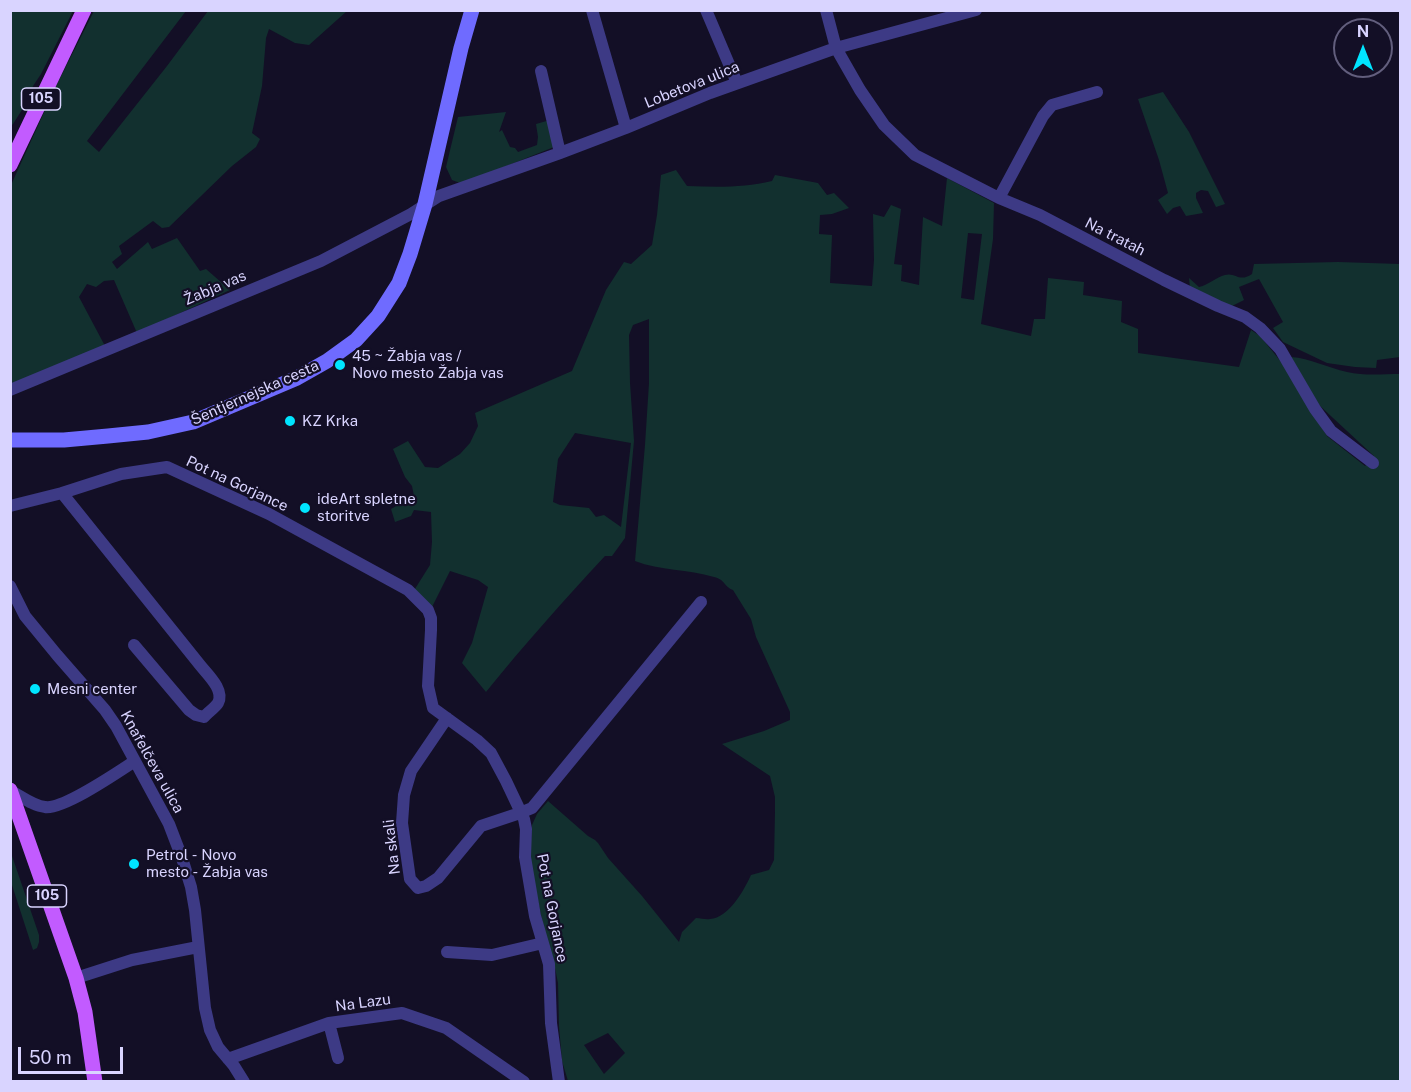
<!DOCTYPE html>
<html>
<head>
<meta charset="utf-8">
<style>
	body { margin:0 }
	#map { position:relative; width:1411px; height:1092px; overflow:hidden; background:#130f26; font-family:"Public Sans",sans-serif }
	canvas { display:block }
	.frame { position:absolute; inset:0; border:12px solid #d9d4ff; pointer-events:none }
	.north { position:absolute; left:1333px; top:18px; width:60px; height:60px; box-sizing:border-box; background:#130f26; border:2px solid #625e7d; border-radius:50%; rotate:0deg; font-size:16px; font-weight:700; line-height:24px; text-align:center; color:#d9d4ff }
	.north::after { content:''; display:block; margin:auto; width:21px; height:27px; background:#00e5ff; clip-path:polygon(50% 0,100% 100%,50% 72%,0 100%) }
	.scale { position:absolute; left:18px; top:1047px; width:105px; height:27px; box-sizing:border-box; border:3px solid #d9d4ff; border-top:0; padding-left:8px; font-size:18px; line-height:21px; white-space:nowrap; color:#d9d4ff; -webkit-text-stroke:4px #130f26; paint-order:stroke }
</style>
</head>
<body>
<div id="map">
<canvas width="1411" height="1092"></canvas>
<div class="frame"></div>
<div class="north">N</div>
<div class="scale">50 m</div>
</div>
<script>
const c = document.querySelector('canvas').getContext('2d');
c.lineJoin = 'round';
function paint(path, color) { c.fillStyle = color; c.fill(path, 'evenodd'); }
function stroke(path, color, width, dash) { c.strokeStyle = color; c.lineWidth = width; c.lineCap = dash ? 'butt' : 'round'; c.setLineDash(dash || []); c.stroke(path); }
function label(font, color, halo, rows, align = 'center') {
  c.font = font + ' "Public Sans",sans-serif'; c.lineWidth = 4.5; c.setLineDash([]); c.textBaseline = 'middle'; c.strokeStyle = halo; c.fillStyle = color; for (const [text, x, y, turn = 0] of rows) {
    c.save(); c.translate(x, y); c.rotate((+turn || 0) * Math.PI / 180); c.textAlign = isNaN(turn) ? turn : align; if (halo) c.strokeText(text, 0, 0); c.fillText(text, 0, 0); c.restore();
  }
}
paint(new Path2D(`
	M 10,11 L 73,11 L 41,74 L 33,86 L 27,102 L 13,124 L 11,126 Z
	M 94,11 L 186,11 L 87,141 L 99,152 L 167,66 L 208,11 L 347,11 L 309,45 L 295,43 L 269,29 L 266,38 L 262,86 L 252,133 L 260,139 L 256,147 L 232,166 L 169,227 L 162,228 L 153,221 L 119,246 L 122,254 L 112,262 L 117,269 L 148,242 L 152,249 L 177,238 L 200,271 L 206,269 L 230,290 L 137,333 L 114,280 L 104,281 L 96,287 L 87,284 L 79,297 L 105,346 L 11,384 L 11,185 L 56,86 Z
	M 1163,92 L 1189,132 L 1225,204 L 1216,207 L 1208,191 L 1201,190 L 1196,193 L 1196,198 L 1203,213 L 1186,216 L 1180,206 L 1173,208 L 1167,214 L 1158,200 L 1168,193 L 1159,160 L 1138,99 Z
	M 506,112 L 499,132 L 502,130 L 510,147 L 515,148 L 518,152 L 537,145 L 538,137 L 536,124 L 550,120 L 554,147 L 469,181 L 460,183 L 452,180 L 446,167 L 458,117 Z
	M 676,170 L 687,186 C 716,187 744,188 772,181 L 775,175 L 818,183 L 827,195 L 834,193 L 849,208 L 832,214 L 820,215 L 819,234 L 832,235 L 830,283 L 872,286 L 874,260 L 873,214 L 884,217 L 891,205 L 901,209 L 894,264 L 902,265 L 901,281 L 919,285 L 923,217 L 942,226 L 947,178 L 994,203 L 993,239 L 981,324 L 1031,336 L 1034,319 L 1045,319 L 1048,278 L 1084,282 L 1083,295 L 1122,301 L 1121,322 L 1138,329 L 1138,353 L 1239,367 L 1251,330 L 1260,336 L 1282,363 L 1327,436 L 1365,466 L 1374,456 L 1319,405 L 1291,357 C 1310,358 1328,368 1347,372 C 1364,376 1383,374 1400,374 L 1400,1081 L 568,1081 L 562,1061 L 559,1026 L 558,983 L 553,958 L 547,942 L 532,874 L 530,852 L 532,825 L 537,814 L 548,801 L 588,836 L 595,840 L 598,843 L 608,858 L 642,896 L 679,942 L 682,932 L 696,918 C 701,918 706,920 710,919 C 729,918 744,890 751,875 L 769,870 L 774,860 L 775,812 L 775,797 L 770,776 L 722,744 L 764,731 L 790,720 L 790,712 L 756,637 L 751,619 L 733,590 C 723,586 726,580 714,577 C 688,569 660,571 635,561 L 645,445 L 649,383 L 649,319 L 633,325 L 629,335 L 630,383 L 634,441 L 625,538 L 612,556 L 605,556 C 564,600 524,645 486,692 L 462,663 L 472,643 L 488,587 L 478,580 L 450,571 L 432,607 L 413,592 L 430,565 L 432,542 L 431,512 L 414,510 L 411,516 L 395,522 L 391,509 L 414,496 L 412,486 L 405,477 L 393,449 L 408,441 L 425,467 L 438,468 L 460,454 L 470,443 L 478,426 L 475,413 L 572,371 L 606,290 L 624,262 L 631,264 L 652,245 L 657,215 L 661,175 ZM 968,233 L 982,234 L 974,300 L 961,298 ZM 575,433 L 631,443 L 621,527 L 604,515 L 596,517 L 589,508 L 560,505 L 553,502 L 558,459 ZM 608,1033 L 625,1053 L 604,1074 L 584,1045 Z
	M 1338,262 L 1400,264 L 1400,357 L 1377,360 L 1376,368 L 1355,367 L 1327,363 L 1283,342 L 1273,328 L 1283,322 L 1259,279 L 1239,287 L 1244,300 L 1230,307 L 1190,288 L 1189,278 L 1199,287 C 1209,285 1216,277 1225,275 C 1236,272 1239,283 1252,274 L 1254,264 Z
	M 11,853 L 39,935 L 39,942 L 37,948 L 33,950 L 11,882 Z`), '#12302f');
stroke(new Path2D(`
	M 592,10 L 626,128
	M 706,10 L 737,83
	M 826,10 L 836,48 L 860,90 L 884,125 L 915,155 L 999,198 L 1040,215 L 1164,280 L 1218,306 L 1245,317 L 1260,328 L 1280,349 L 1315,409 L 1331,431 L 1373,463
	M 541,71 L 560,153
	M 999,198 L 1043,116 L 1052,105 L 1097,92
	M 10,390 L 321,261 L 411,214 L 439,196 L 560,153 L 626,128 L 710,93 L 836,48 L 976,10
	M 62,493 L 200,665 C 207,674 225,690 218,703 C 215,708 208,712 204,717 L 196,715 L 189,710 L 134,645
	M 10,506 L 62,493 L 121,474 L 167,467 L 269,514 L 408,590 L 428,610 L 431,618 L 431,630 L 428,686 L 433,708 L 477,740 L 491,753 L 506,781 L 524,819 L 526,829 L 525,857 L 535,916 L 549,964 L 551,1023 L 559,1082
	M 10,586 L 25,616 L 57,655 L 105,710 L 116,726 L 169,824 L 182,858 L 191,887 L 195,910 L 205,1008 L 210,1030 L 218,1047 L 234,1066 L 244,1082
	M 447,718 L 411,771 L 404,795 L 402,823 L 410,879 L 418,888 L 426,886 L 438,878 L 481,826 L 520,813 L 532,808 L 701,602
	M 11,791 C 21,796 33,806 45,807 C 63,810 118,772 135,761
	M 447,952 L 492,955 L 543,943
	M 76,978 L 132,960 L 198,947
	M 329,1023 L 338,1058
	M 228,1059 L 329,1023 L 402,1013 L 446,1028 L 524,1082`), '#3d3a85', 12);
stroke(new Path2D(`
	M 10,440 L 64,440 L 108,436 L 148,432 L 193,422 L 297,378 L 327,361 L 356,340 L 378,316 L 399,283 L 410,254 L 425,204 L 461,48 L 472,10`), '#6f6bff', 15);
stroke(new Path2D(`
	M 10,165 L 84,10
	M 10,790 L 76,978 L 85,1012 L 95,1082`), '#c25bff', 15);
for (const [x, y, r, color] of [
	[340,365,6,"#00e5ff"],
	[290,421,6,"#00e5ff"],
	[305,508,6,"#00e5ff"],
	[35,689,6,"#00e5ff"],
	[134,864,6,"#00e5ff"]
]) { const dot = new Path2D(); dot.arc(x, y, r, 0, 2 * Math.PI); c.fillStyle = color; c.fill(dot); stroke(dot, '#130f26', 2); }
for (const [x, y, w] of [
	[41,99,39],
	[47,896,39]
]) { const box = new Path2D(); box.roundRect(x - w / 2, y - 11, w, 22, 4.5); c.fillStyle = '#130f26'; c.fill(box); stroke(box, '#d9d4ff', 1.5); }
label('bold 14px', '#d9d4ff', null, [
	["105",41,99],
	["105",47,896]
]);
label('15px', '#d9d4ff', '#130f26', [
	["Lobetova ulica",692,85,-22],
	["Na tratah",1115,237,27],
	["Žabja vas",215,288,-23],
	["Šentjernejska cesta",255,393,-24],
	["Pot na Gorjance",237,484,25],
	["Knafelčeva ulica",152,762,61],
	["Na skali",392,847,-97],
	["Pot na Gorjance",552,908,79],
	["Na Lazu",363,1003,-8]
]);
label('15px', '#d9d4ff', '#130f26', [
	["45 ~ Žabja vas /",352,356],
	["Novo mesto Žabja vas",352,373],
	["KZ Krka",302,421],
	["ideArt spletne",317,499],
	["storitve",317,516],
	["Mesni center",47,689],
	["Petrol - Novo",146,855],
	["mesto - Žabja vas",146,872]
], 'left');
</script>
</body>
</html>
